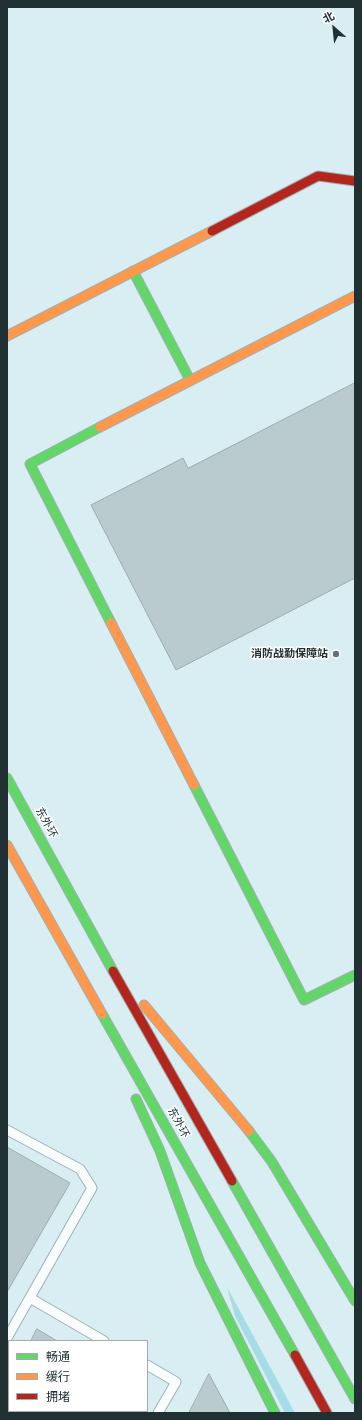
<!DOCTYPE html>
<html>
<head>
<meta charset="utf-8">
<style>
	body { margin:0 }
	#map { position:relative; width:362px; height:1420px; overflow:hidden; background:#d8eef2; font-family:"Archivo Narrow","Noto Sans SC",sans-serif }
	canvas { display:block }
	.frame { position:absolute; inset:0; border:8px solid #203033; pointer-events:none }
	.legend { position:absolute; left:8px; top:1340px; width:140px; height:72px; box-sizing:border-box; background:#fff; border:1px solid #a6acad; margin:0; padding:5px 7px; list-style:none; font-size:12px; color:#203033 }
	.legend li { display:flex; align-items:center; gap:8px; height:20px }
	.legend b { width:20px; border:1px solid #a6acad }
	.north { position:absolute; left:314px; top:8px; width:40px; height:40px; -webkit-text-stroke:3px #fff; paint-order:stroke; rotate:333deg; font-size:11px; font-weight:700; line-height:16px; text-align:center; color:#203033 }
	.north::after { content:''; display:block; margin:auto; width:14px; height:18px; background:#203033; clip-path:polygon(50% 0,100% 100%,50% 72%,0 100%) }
</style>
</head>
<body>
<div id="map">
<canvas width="362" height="1420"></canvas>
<div class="frame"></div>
<ul class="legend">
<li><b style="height:5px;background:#63d668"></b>畅通</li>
<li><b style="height:5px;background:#ff974d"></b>缓行</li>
<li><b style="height:5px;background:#b3261e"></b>拥堵</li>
</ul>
<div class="north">北</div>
</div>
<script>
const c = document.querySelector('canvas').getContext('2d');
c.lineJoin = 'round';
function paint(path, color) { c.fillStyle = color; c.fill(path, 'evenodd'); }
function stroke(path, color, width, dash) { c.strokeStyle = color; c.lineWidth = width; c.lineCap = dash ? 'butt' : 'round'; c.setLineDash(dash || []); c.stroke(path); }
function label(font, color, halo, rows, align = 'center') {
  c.font = font + ' "Archivo Narrow","Noto Sans SC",sans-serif'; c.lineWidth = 3; c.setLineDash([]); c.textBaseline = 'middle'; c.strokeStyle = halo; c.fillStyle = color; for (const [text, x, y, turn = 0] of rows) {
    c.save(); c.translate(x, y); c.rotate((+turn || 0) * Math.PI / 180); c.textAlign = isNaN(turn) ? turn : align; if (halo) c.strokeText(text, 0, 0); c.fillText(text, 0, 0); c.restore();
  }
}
paint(new Path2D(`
	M 227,1287 L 295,1413 L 285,1413 L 235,1316 Z`), '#a5dce7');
const building = new Path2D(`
	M 355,383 L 355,578 L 176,670 L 91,505 L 183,458 L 188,468 Z
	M 7,1147 L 70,1183 L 7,1292 Z
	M 37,1329 L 57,1341 L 31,1341 Z
	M 209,1374 L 230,1413 L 189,1413 Z
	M 9,1379 L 9,1411 L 127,1411 L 125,1413 L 7,1413 L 7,1382 Z`);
paint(building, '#bacbcf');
stroke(building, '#9bacaf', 1);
const lane = new Path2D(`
	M 7,1130 L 80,1169 L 92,1188 L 7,1338
	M 30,1298 L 104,1341
	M 147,1365 L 176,1382 L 158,1413`);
const fast = new Path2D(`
	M 133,271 L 190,380
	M 100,427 L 30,464 L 111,623
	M 7,778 L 113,971
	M 194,785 L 304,1000 L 355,975
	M 102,1014 L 295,1355
	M 136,1099 L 160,1151 L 200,1263 L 275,1413
	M 249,1131 L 272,1162 L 355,1301
	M 232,1181 L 355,1399`);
const slow = new Path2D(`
	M 7,336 L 212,231
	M 100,427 L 355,296
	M 111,623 L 194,785
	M 7,845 L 102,1014
	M 144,1005 L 249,1131`);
const jam = new Path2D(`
	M 212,231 L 318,176 L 355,181
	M 113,971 L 232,1181
	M 295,1355 L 327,1413`);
stroke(lane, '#9fb0b3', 11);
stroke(fast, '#9fb0b3', 11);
stroke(slow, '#9fb0b3', 11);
stroke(jam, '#9fb0b3', 11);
stroke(lane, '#f9fcfd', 9);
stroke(fast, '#63d668', 9);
stroke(slow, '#ff974d', 9);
stroke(jam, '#b3261e', 9);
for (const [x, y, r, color] of [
	[336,654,4,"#607276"]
]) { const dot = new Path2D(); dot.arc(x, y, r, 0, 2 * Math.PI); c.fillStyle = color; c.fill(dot); stroke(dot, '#fff', 1.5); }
label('bold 11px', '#203033', '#fff', [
	["消防战勤保障站",328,654]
], 'right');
label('11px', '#203033', '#fff', [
	["东外环",46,823,61],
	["东外环",178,1123,61]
]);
</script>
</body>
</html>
